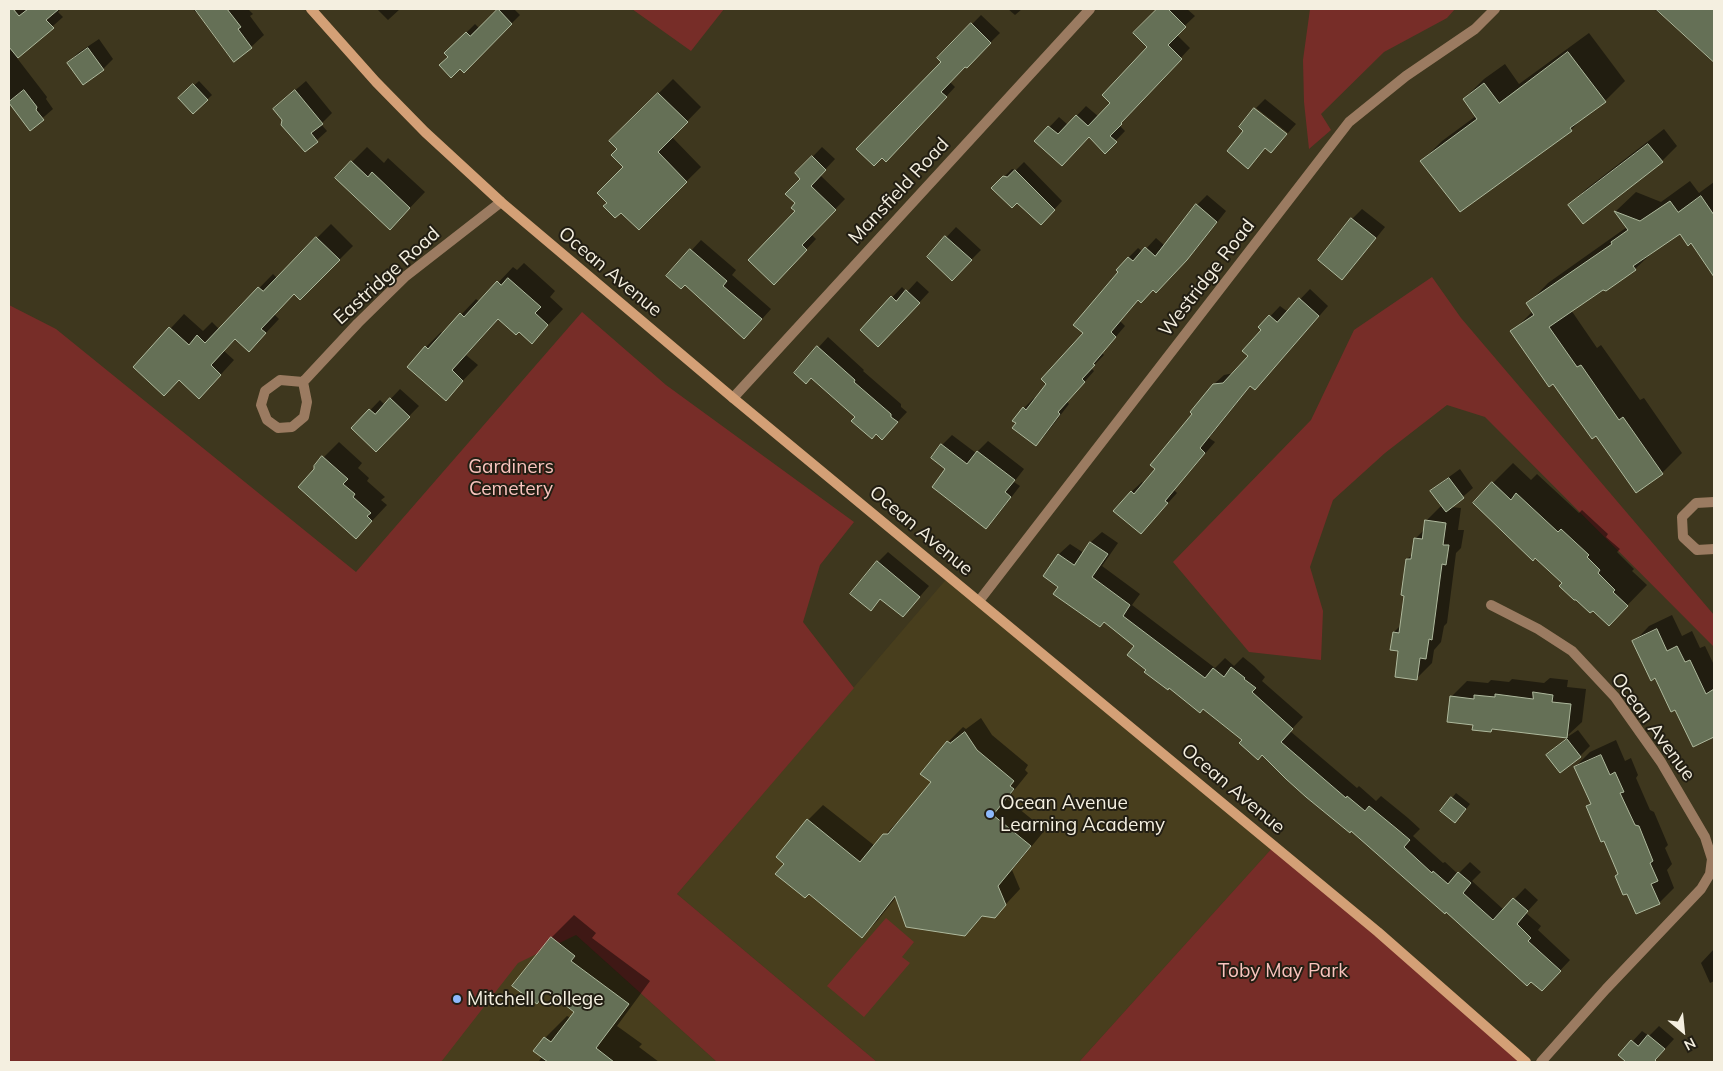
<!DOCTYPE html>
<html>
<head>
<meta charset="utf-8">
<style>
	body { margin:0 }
	#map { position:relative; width:1723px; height:1071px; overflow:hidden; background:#3e371e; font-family:Mulish,sans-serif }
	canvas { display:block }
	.frame { position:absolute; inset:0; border:10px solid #f4efe0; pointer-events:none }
	.north { position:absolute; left:1658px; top:1006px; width:50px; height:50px; -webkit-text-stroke:4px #221e13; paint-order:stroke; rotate:152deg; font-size:14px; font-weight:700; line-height:20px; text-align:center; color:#f4efe0 }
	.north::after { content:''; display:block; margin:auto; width:18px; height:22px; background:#f4efe0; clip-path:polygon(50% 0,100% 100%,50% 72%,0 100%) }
</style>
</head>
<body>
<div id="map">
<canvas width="1723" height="1071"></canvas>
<div class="frame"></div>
<div class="north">N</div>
</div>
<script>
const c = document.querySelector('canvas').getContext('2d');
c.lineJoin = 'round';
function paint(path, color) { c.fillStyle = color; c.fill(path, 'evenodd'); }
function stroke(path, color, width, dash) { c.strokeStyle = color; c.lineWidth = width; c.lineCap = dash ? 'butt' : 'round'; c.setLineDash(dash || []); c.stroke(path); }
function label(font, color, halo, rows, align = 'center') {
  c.font = font + ' Mulish,sans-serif'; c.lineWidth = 4; c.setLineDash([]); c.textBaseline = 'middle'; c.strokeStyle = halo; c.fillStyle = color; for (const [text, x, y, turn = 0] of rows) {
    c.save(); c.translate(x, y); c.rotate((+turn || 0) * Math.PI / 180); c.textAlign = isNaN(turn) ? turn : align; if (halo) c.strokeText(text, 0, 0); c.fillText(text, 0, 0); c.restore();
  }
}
paint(new Path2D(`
	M 949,576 L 1274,846 L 1079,1062 L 877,1062 L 677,894 Z
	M 457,828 L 717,1062 L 196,1062 Z`), '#483e1d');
paint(new Path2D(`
	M 632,9 L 724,9 L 691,51 Z
	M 1310,9 L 1455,9 L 1447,18 L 1384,52 L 1321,114 L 1331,130 L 1309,149 L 1304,102 L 1303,60 Z
	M 1432,277 L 1461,318 L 1714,615 L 1714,647 L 1485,417 L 1447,405 L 1385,453 L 1333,500 L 1310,567 L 1323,611 L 1321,660 L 1249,652 L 1173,562 L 1311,420 L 1354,330 Z
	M 9,305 L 56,329 L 356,572 L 582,312 L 666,385 L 854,522 L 820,565 L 803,622 L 854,688 L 677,894 L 877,1062 L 717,1062 L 576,935 L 518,963 L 441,1062 L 9,1062 Z
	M 1274,846 L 1526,1062 L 1079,1062 Z
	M 886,918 L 914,942 L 902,957 L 910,963 L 864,1017 L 827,986 Z`), '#772d28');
paint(new Path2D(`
	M 18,9 L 61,9 L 58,12 L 63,17 L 17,58 L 47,97 L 46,99 L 53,109 L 30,129 L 9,101 L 9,16 Z
	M 193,9 L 248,9 L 253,14 L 250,16 L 264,35 L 251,47 L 198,11 L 197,13 Z
	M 377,9 L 400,9 L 388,20 Z
	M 499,9 L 514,9 L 520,15 L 464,71 L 446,53 L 475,24 L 479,28 Z
	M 1008,9 L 1022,9 L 1015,15 Z
	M 1159,9 L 1187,9 L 1195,16 L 1176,34 L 1190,48 L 1130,112 L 1131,113 L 1119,125 L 1125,131 L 1105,152 L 1089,136 L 1036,141 L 1059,117 L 1068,125 L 1086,106 L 1099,117 L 1112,103 L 1149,47 L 1135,33 Z
	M 1654,9 L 1714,9 L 1714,60 L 1661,11 L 1659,13 Z
	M 981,15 L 1000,33 L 950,82 L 955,87 L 896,151 L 882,156 L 943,62 L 939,58 Z
	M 1589,33 L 1625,81 L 1605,101 L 1585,115 L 1571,130 L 1422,161 L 1442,141 L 1476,116 L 1464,99 L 1484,79 L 1505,64 L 1519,84 Z
	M 99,39 L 113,59 L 103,69 L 83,84 L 68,63 L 78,53 Z
	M 673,79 L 701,107 L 672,137 L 701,167 L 639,228 L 621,211 L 609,203 L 625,167 L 619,149 L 611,141 Z
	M 199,81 L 212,95 L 193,113 L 180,98 Z
	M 306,81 L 332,113 L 321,124 L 327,131 L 305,151 L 285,99 Z
	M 1265,99 L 1296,124 L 1288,133 L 1256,108 Z
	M 1664,129 L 1677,146 L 1662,161 L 1570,206 L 1585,190 Z
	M 367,147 L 384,163 L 388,158 L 425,192 L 405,213 L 352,162 Z
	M 822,147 L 835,159 L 820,175 L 845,199 L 811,234 L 816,239 L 784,273 L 802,178 L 797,173 Z
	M 1024,162 L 1062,201 L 1049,215 L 1017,201 L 993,188 L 1012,169 L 1016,170 Z
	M 1690,181 L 1699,193 L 1714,182 L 1714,274 L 1691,241 L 1680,232 L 1656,249 L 1635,269 L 1603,288 L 1571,310 L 1597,348 L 1601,345 L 1640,400 L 1644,398 L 1682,453 L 1662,473 L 1596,434 L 1512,332 L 1533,311 L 1528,304 L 1548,283 L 1627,227 L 1616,211 L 1636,192 L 1661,202 Z
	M 1207,195 L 1226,211 L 1197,248 L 1166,281 L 1139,299 L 1120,321 L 1125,326 L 1102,353 L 1104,355 L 1091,368 L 1094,371 L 1067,402 L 1069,404 L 1046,434 L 1036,444 L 1024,408 L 1034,398 L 1036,400 L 1085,333 L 1128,258 L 1138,248 L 1143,252 L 1156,238 L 1165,246 L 1197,205 Z
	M 1362,209 L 1385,227 L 1352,268 L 1342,278 L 1319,260 L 1352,219 Z
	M 331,224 L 353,246 L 300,299 L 294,293 L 274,314 L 279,319 L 263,336 L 236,338 L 224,351 L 234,360 L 213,383 L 180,379 L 135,367 L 184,314 L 203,331 L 212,322 L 219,329 L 273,274 L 277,278 Z
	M 956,227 L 981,250 L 952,279 L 928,257 Z
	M 701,240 L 736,270 L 732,275 L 771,309 L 754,328 L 685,284 L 668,276 Z
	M 524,263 L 555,291 L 550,297 L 563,309 L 532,342 L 519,330 L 499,318 L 466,355 L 478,365 L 445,399 L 426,347 L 441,332 L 443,334 L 476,299 L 480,302 L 513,267 L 517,270 Z
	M 917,281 L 929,292 L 888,336 L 861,330 L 902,287 L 907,292 Z
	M 1310,289 L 1328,306 L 1265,378 L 1251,385 L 1209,438 L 1215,442 L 1174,490 L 1177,493 L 1141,533 L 1131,492 L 1142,482 L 1144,484 L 1157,469 L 1213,385 L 1224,375 L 1234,373 L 1249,356 L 1263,329 L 1260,327 L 1280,306 L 1288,312 Z
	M 828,337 L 864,370 L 863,371 L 901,404 L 901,407 L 907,412 L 892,428 L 857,417 L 811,376 L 796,372 Z
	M 400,389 L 419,406 L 376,450 L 353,428 L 380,400 L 385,405 Z
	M 952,435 L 976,453 L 988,441 L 1024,469 L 1014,482 L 1020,486 L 996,517 L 986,527 L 947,469 L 942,445 Z
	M 339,442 L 362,463 L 358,468 L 369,478 L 367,481 L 385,497 L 381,500 L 387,505 L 371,522 L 316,470 L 315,466 Z
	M 1513,463 L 1531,480 L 1537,474 L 1579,513 L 1582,510 L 1608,534 L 1606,537 L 1620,549 L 1617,552 L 1634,569 L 1632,571 L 1647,585 L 1609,624 L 1564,583 L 1493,483 Z
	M 1460,469 L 1473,488 L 1451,507 L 1461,508 L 1458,530 L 1464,530 L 1461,548 L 1456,553 L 1447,623 L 1444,626 L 1441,642 L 1434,650 L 1432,663 L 1417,678 L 1399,650 L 1394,632 L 1401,625 L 1405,595 L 1407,559 L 1413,554 L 1415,539 L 1425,529 L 1426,521 L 1442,505 L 1432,492 L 1442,482 Z
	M 1102,532 L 1118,543 L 1102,566 L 1140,594 L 1132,605 L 1215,668 L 1225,658 L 1234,666 L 1243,657 L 1254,666 L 1265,677 L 1262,681 L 1303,717 L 1290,731 L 1357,788 L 1359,786 L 1376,801 L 1381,796 L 1408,818 L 1420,829 L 1413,836 L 1443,863 L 1445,862 L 1458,874 L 1470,862 L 1481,872 L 1472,881 L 1504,910 L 1525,888 L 1538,900 L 1526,913 L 1541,926 L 1538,930 L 1570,960 L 1552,979 L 1446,910 L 1262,754 L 1203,707 L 1148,669 L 1136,646 L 1044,575 L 1059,554 L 1070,544 L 1084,553 L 1091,542 Z
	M 888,552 L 929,586 L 903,616 L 881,598 L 871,609 L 878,562 Z
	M 1672,615 L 1682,636 L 1692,631 L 1700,648 L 1705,646 L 1714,665 L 1714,736 L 1694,746 L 1676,708 L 1634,642 L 1649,626 Z
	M 1550,678 L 1568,680 L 1567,687 L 1586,689 L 1582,722 L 1568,735 L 1569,736 L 1578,730 L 1590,746 L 1580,756 L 1548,755 L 1568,737 L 1494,728 L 1491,731 L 1474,724 L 1452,696 L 1467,681 L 1488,683 L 1491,680 L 1509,682 L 1512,679 L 1544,683 Z
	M 981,718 L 992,735 L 1028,765 L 1025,770 L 1028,773 L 1007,799 L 1045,830 L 1012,870 L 1020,889 L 994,917 L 984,915 L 965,935 L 897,896 L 877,921 L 862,936 L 786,864 L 808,820 L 823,805 L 875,846 L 900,819 L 902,819 L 932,782 L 922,773 L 948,742 L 963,727 L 966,729 Z
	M 1616,740 L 1625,761 L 1631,758 L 1638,775 L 1636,778 L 1650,810 L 1654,812 L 1668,845 L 1665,848 L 1672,864 L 1667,870 L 1674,888 L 1659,903 L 1619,873 L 1605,839 L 1587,807 L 1591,803 L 1575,767 L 1590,752 Z
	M 1456,793 L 1470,804 L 1460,817 L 1452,798 Z
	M 574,915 L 596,933 L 592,938 L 650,981 L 617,1026 L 642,1044 L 639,1047 L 659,1062 L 539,1061 L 542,1057 L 545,1038 L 567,1016 L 571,1018 L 576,1011 L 548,991 L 537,1003 L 514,985 L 552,937 Z
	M 1714,949 L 1714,981 L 1710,983 L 1701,963 Z
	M 1659,1026 L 1674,1039 L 1653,1062 L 1629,1062 L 1620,1055 L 1642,1031 L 1649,1036 Z`), '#0007');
const building = new Path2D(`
	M 9,9 L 13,9 L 19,16 L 28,9 L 59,9 L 46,20 L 54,28 L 18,58 L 9,47 Z
	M 195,9 L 227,9 L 241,27 L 238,29 L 252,48 L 234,62 Z
	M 498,9 L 512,24 L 464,73 L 460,69 L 451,78 L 439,65 L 448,57 L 444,53 L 466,32 L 470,36 Z
	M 1157,9 L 1168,9 L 1186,27 L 1168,45 L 1182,59 L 1121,123 L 1122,124 L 1110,136 L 1117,142 L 1105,154 L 1089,137 L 1062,166 L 1034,141 L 1048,126 L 1058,134 L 1076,115 L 1088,126 L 1110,103 L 1102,95 L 1147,47 L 1133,33 Z
	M 1656,9 L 1714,9 L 1714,62 Z
	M 971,23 L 991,43 L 967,68 L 965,67 L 941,92 L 947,97 L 886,162 L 882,158 L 874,166 L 856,149 L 941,62 L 937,58 Z
	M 88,48 L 104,70 L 83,85 L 67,63 Z
	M 1568,52 L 1606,102 L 1570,128 L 1572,131 L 1460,212 L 1420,161 L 1477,119 L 1463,99 L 1484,83 L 1499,103 Z
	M 193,84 L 208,100 L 193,114 L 178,98 Z
	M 24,90 L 37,107 L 36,110 L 44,120 L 30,131 L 9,103 L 9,102 Z
	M 295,90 L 323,124 L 311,133 L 318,142 L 305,152 L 281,125 L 282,120 L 273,109 Z
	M 658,93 L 688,122 L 658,152 L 687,182 L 639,230 L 621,213 L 615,218 L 603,206 L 607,203 L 597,193 L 623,167 L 611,155 L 617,149 L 609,141 Z
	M 1254,108 L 1287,134 L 1271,153 L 1265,148 L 1248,169 L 1227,151 L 1243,131 L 1239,127 Z
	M 1648,144 L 1663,162 L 1583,224 L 1568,205 Z
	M 812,156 L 826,170 L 811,186 L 836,210 L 802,245 L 807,250 L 774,285 L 748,260 L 795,211 L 791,208 L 795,203 L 785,194 L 800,179 L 795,173 Z
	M 351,161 L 368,177 L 372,172 L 410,208 L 390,230 L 335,178 Z
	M 1015,170 L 1055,210 L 1041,225 L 1017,203 L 1012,208 L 991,188 L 1003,176 L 1007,177 Z
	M 1701,196 L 1714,215 L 1714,277 L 1691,243 L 1688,246 L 1680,234 L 1633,266 L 1636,270 L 1606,291 L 1603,290 L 1549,327 L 1577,367 L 1581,365 L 1619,420 L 1623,417 L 1663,474 L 1636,493 L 1596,436 L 1592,439 L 1553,384 L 1549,387 L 1510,331 L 1534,315 L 1526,303 L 1612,244 L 1611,242 L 1628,230 L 1614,211 L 1640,221 L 1670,201 L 1678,212 Z
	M 1196,204 L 1217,222 L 1187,260 L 1156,293 L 1153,290 L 1141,303 L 1138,300 L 1111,332 L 1116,337 L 1093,364 L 1095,365 L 1082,379 L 1085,382 L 1058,412 L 1060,414 L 1036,446 L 1012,428 L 1016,423 L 1012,421 L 1023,407 L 1026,410 L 1046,384 L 1041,379 L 1083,333 L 1073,325 L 1118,272 L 1116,270 L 1128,257 L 1133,261 L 1145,247 L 1155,256 Z
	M 1351,218 L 1376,238 L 1342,280 L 1318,260 Z
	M 945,236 L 972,260 L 952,281 L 927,257 Z
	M 316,237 L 340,260 L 300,300 L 294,294 L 261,329 L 266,333 L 249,352 L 235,339 L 211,365 L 221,375 L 199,399 L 179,380 L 164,396 L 133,367 L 169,327 L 189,345 L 197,335 L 205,343 L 258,287 L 263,291 Z
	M 690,249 L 727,281 L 723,286 L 762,319 L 744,339 L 685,285 L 681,289 L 666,276 Z
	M 508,278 L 541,307 L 535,313 L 548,325 L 532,344 L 519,332 L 516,335 L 498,319 L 452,370 L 463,381 L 446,401 L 407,367 L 425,346 L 428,349 L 460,313 L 464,317 L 497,281 L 501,285 Z
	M 906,290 L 920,303 L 878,347 L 860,330 L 891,296 L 896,301 Z
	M 1299,298 L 1319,316 L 1255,390 L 1250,386 L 1200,448 L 1205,453 L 1165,501 L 1168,503 L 1141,534 L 1113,511 L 1131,491 L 1134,494 L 1155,469 L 1150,465 L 1192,414 L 1190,412 L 1213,384 L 1223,383 L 1248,356 L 1242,351 L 1261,330 L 1258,327 L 1269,315 L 1277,322 Z
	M 817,346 L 855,380 L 854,382 L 891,414 L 891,417 L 898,422 L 882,440 L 876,434 L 872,439 L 851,421 L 855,417 L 811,378 L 806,384 L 794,373 Z
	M 390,398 L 410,417 L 376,452 L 351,428 L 369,409 L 375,414 Z
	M 941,444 L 967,464 L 977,451 L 1015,480 L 1005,492 L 1011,497 L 986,529 L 932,487 L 945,469 L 931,458 Z
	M 322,456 L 348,479 L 343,484 L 355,494 L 353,497 L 371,513 L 367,516 L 372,521 L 356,539 L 298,487 L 314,469 L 314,466 Z
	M 1449,478 L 1464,498 L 1446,512 L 1430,491 Z
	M 1492,482 L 1511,500 L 1516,493 L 1558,532 L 1561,529 L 1589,555 L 1587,557 L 1600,570 L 1598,573 L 1615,590 L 1613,592 L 1628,606 L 1609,626 L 1593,611 L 1590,613 L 1576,600 L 1574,600 L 1559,586 L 1562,583 L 1535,558 L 1533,561 L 1473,503 Z
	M 1425,520 L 1446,523 L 1443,545 L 1449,545 L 1446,565 L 1442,564 L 1432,640 L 1429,639 L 1426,659 L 1420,658 L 1417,680 L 1395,677 L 1398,651 L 1390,650 L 1393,632 L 1399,633 L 1404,596 L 1401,595 L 1406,559 L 1411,559 L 1414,538 L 1422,539 Z
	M 1090,542 L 1108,554 L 1092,577 L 1130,605 L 1123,616 L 1205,678 L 1213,668 L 1224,677 L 1231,667 L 1245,678 L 1244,679 L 1256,688 L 1252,692 L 1293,729 L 1281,742 L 1346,798 L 1347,796 L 1365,811 L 1369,806 L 1397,829 L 1410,840 L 1404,847 L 1432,873 L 1433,871 L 1448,884 L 1458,872 L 1471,883 L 1463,893 L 1493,920 L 1513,898 L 1528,911 L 1517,924 L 1531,938 L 1528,941 L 1561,971 L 1542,991 L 1531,982 L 1527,986 L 1446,912 L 1445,914 L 1351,831 L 1350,833 L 1306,797 L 1286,779 L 1262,755 L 1258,760 L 1239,743 L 1242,740 L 1203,709 L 1200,713 L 1169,688 L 1168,690 L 1144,672 L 1146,670 L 1127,655 L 1134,646 L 1104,622 L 1100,627 L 1053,594 L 1058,587 L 1043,576 L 1058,554 L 1074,565 Z
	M 877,561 L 920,597 L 903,617 L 880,599 L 871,611 L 850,594 Z
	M 1657,629 L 1667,651 L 1677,646 L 1685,662 L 1690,660 L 1706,694 L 1714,689 L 1714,737 L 1693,747 L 1675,710 L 1671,712 L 1655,678 L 1651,681 L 1632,641 Z
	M 1533,692 L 1553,695 L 1552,702 L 1571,704 L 1567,738 L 1492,729 L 1491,732 L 1472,730 L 1473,725 L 1447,722 L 1450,696 L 1474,699 L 1474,695 L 1495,697 L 1495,694 L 1533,699 Z
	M 965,732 L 977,750 L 1014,781 L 1010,786 L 1014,789 L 993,815 L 1031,846 L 998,886 L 1006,905 L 995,918 L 982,916 L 965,936 L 906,927 L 895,896 L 862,938 L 809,894 L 805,898 L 775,874 L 784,864 L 776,857 L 807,819 L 860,862 L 883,834 L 888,834 L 931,782 L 920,774 L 947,741 L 950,743 Z
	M 1567,739 L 1581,757 L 1560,773 L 1546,755 Z
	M 1601,755 L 1610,775 L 1615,772 L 1624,792 L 1620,793 L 1635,825 L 1639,826 L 1653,861 L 1650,863 L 1658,881 L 1651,884 L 1660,904 L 1636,914 L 1627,894 L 1623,895 L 1615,876 L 1618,874 L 1604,841 L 1601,842 L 1586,806 L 1591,804 L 1574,767 Z
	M 1451,797 L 1466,809 L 1455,823 L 1440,811 Z
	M 551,937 L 575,956 L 571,961 L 629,1004 L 596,1048 L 614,1062 L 548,1062 L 533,1051 L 544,1037 L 551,1042 L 574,1012 L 547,991 L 537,1004 L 512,986 Z
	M 1648,1035 L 1665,1049 L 1655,1060 L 1657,1062 L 1624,1062 L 1625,1061 L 1618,1055 L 1631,1040 L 1638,1046 Z`);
paint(building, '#657056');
stroke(building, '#aeb99d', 1);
stroke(new Path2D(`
	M 303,382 L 307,402 L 304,417 L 292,427 L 278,428 L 267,420 L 261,405 L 265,391 L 280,380 L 303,382 L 358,323 L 406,276 L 501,202
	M 733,398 L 1090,9
	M 1714,502 L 1696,503 L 1682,517 L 1683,537 L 1697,550 L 1714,549
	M 979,601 L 1349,122 L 1406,76 L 1475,29 L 1495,9
	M 1491,605 L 1538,629 L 1572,651 L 1615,697 L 1661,762 L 1705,837 L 1712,859 L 1710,874 L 1701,889 L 1606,989 L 1541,1062`), '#9b7b61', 10);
stroke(new Path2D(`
	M 311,9 L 376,82 L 425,132 L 501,202 L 733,398 L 1378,932 L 1526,1062`), '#d4a076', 10);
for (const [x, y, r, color] of [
	[990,814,5,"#8db9fc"],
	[457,999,5,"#8db9fc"]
]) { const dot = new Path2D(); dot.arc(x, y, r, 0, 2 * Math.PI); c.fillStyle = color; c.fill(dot); stroke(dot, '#221e13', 2); }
label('19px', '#f4efe0', '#221e13', [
	["Mansfield Road",899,191,-47],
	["Ocean Avenue",610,272,40],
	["Eastridge Road",387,276,-42],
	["Westridge Road",1207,278,-52],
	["Ocean Avenue",921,531,40],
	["Ocean Avenue",1653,727,54],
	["Ocean Avenue",1233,789,40]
]);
label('19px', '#f9c4be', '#221e13', [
	["Gardiners",511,467],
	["Cemetery",511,489],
	["Toby May Park",1283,971]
]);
label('19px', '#f4efe0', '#221e13', [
	["Ocean Avenue",1000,803],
	["Learning Academy",1000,825],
	["Mitchell College",467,999]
], 'left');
</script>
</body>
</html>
